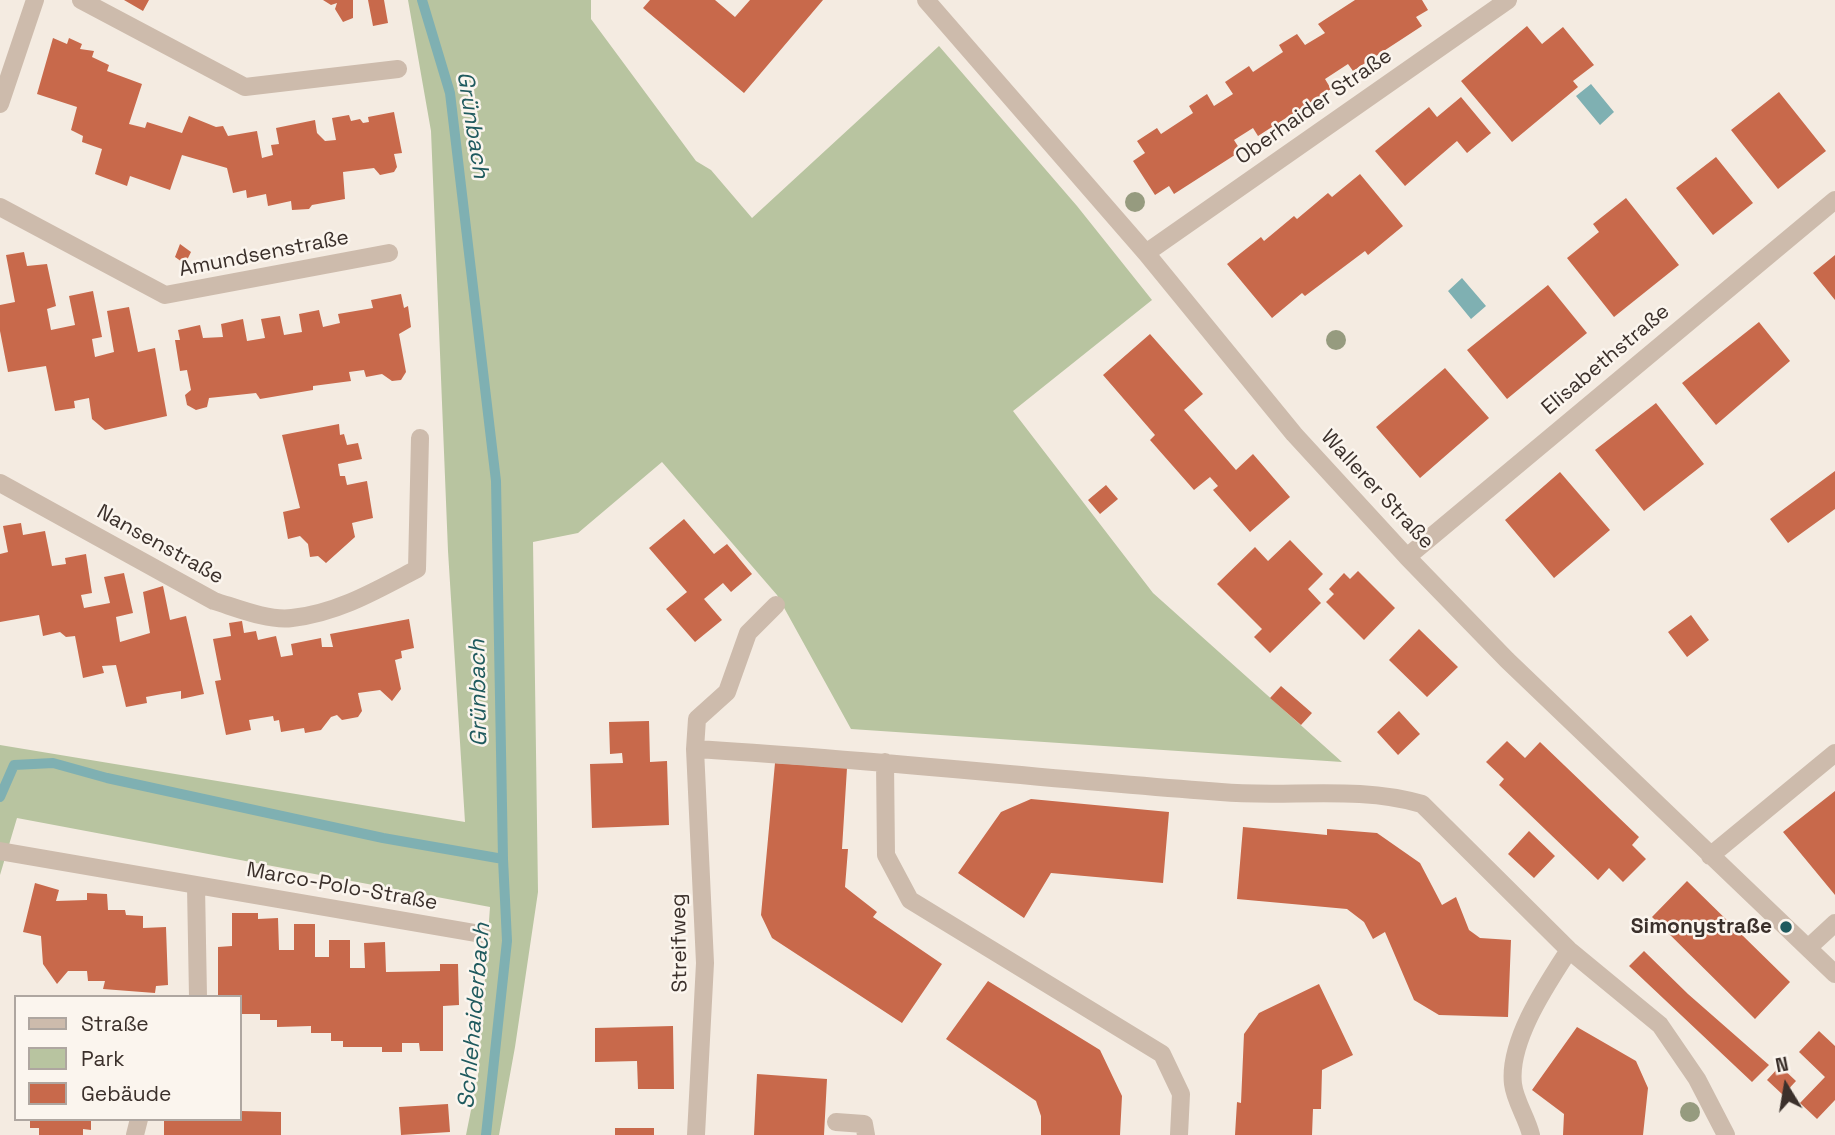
<!DOCTYPE html>
<html>
<head>
<meta charset="utf-8">
<style>
	body { margin:0 }
	#map { position:relative; width:1835px; height:1135px; overflow:hidden; background:#f4ebe1; font-family:"Space Grotesk",sans-serif }
	canvas { display:block }
	.legend { position:absolute; left:14px; top:995px; width:228px; height:126px; box-sizing:border-box; background:#fbf5ee; border:2px solid #aea6a0; margin:0; padding:9px 12px; list-style:none; font-size:21px; color:#3b302b }
	.legend li { display:flex; align-items:center; gap:14px; height:35px }
	.legend b { width:35px; border:2px solid #aea6a0 }
	.north { position:absolute; left:1751px; top:1051px; width:70px; height:70px; -webkit-text-stroke:5px #fbf5ee; paint-order:stroke; rotate:349deg; font-size:19px; font-weight:700; line-height:28px; text-align:center; color:#3b302b }
	.north::after { content:''; display:block; margin:auto; width:24px; height:32px; background:#3b302b; clip-path:polygon(50% 0,100% 100%,50% 72%,0 100%) }
</style>
</head>
<body>
<div id="map">
<canvas width="1835" height="1135"></canvas>
<ul class="legend">
<li><b style="height:9px;background:#cdbbac"></b>Straße</li>
<li><b style="height:19px;background:#b8c4a0"></b>Park</li>
<li><b style="height:19px;background:#c8694b"></b>Gebäude</li>
</ul>
<div class="north">N</div>
</div>
<script>
const c = document.querySelector('canvas').getContext('2d');
c.lineJoin = 'round';
function paint(path, color) { c.fillStyle = color; c.fill(path, 'evenodd'); }
function stroke(path, color, width, dash) { c.strokeStyle = color; c.lineWidth = width; c.lineCap = dash ? 'butt' : 'round'; c.setLineDash(dash || []); c.stroke(path); }
function label(font, color, halo, rows, align = 'center') {
  c.font = font + ' "Space Grotesk",sans-serif'; c.lineWidth = 5; c.setLineDash([]); c.textBaseline = 'middle'; c.strokeStyle = halo; c.fillStyle = color; for (const [text, x, y, turn = 0] of rows) {
    c.save(); c.translate(x, y); c.rotate((+turn || 0) * Math.PI / 180); c.textAlign = isNaN(turn) ? turn : align; if (halo) c.strokeText(text, 0, 0); c.fillText(text, 0, 0); c.restore();
  }
}
paint(new Path2D(`
	M 408,0 L 591,0 L 591,19 L 696,161 L 711,170 L 752,218 L 939,46 L 1077,206 L 1152,300 L 1013,411 L 1153,593 L 1342,762 L 851,729 L 777,595 L 662,462 L 578,533 L 533,542 L 538,892 L 515,1047 L 499,1135 L 466,1135 L 478,1075 L 490,907 L 17,818 L 0,875 L 0,745 L 465,822 L 448,551 L 431,131 Z`), '#b8c4a0');
paint(new Path2D(`
	M 1591,84 L 1614,112 L 1600,125 L 1576,96 Z
	M 1462,278 L 1486,306 L 1471,319 L 1448,291 Z`), '#7fb0b2');
stroke(new Path2D(`
	M 0,797 L 14,765 L 53,763 L 107,778 L 383,838 L 503,859 L 496,481 L 450,93 L 422,0
	M 486,1135 L 507,941 L 503,859`), '#7fb0b2', 10);
paint(new Path2D(`
	M 124,0 L 149,0 L 143,11 Z
	M 323,0 L 353,0 L 353,18 L 343,22 L 335,9 L 337,3 L 331,5 Z
	M 368,0 L 384,0 L 388,23 L 373,26 Z
	M 650,0 L 715,0 L 735,17 L 750,0 L 823,0 L 744,93 L 643,8 Z
	M 1355,0 L 1422,0 L 1428,10 L 1416,17 L 1422,26 L 1353,71 L 1348,64 L 1325,79 L 1331,89 L 1258,136 L 1253,128 L 1234,140 L 1241,151 L 1174,194 L 1169,186 L 1155,195 L 1133,161 L 1145,153 L 1137,141 L 1157,128 L 1161,134 L 1193,113 L 1189,106 L 1207,94 L 1214,106 L 1233,94 L 1225,82 L 1249,66 L 1253,72 L 1283,52 L 1279,45 L 1297,34 L 1305,45 L 1325,33 L 1318,24 Z
	M 1527,26 L 1542,44 L 1563,27 L 1594,65 L 1573,81 L 1578,87 L 1512,142 L 1461,81 Z
	M 53,38 L 67,44 L 69,38 L 82,44 L 80,49 L 94,51 L 92,57 L 109,65 L 107,71 L 142,84 L 129,124 L 145,128 L 147,122 L 182,133 L 189,116 L 216,127 L 223,126 L 228,136 L 257,131 L 262,158 L 273,155 L 271,145 L 279,144 L 276,128 L 315,120 L 317,133 L 325,141 L 336,140 L 332,118 L 349,115 L 351,121 L 360,119 L 363,123 L 369,122 L 368,117 L 394,112 L 402,153 L 394,154 L 397,167 L 394,172 L 380,175 L 374,168 L 343,172 L 345,199 L 312,205 L 309,209 L 292,210 L 291,201 L 268,206 L 266,194 L 247,198 L 246,190 L 233,193 L 227,168 L 182,155 L 170,190 L 130,176 L 127,186 L 95,174 L 102,149 L 82,142 L 83,136 L 71,130 L 77,107 L 37,94 Z
	M 1779,92 L 1826,151 L 1778,189 L 1731,130 Z
	M 1461,97 L 1491,133 L 1467,153 L 1457,141 L 1405,186 L 1375,151 L 1429,107 L 1437,117 Z
	M 1716,157 L 1753,203 L 1713,235 L 1676,188 Z
	M 1360,174 L 1403,226 L 1368,255 L 1365,251 L 1305,296 L 1302,293 L 1272,318 L 1227,264 L 1261,237 L 1264,241 L 1294,216 L 1297,219 L 1328,193 L 1332,197 Z
	M 1626,198 L 1679,265 L 1614,317 L 1567,258 L 1599,232 L 1593,224 Z
	M 180,244 L 191,252 L 185,264 L 175,257 Z
	M 24,252 L 27,266 L 47,264 L 56,306 L 47,309 L 51,330 L 75,325 L 69,296 L 93,291 L 102,337 L 92,339 L 95,357 L 114,352 L 107,311 L 129,307 L 138,352 L 155,348 L 167,416 L 105,430 L 92,419 L 89,398 L 74,401 L 75,408 L 55,411 L 46,366 L 8,372 L 0,331 L 0,305 L 15,302 L 6,255 Z
	M 1835,255 L 1835,300 L 1813,273 Z
	M 1548,285 L 1587,333 L 1507,399 L 1467,350 Z
	M 401,294 L 404,308 L 408,306 L 411,327 L 399,334 L 406,372 L 401,380 L 392,381 L 382,374 L 366,377 L 364,370 L 349,372 L 351,381 L 313,386 L 313,390 L 260,399 L 256,393 L 209,398 L 207,407 L 196,410 L 187,405 L 185,395 L 191,390 L 187,370 L 180,371 L 175,340 L 180,340 L 178,330 L 200,325 L 203,338 L 223,337 L 221,324 L 243,319 L 247,341 L 265,338 L 261,319 L 280,316 L 284,335 L 302,332 L 299,314 L 319,310 L 323,327 L 340,323 L 338,314 L 373,308 L 371,300 Z
	M 1759,322 L 1790,361 L 1716,425 L 1682,383 Z
	M 1150,334 L 1203,394 L 1184,410 L 1236,470 L 1253,454 L 1290,497 L 1250,532 L 1213,490 L 1218,486 L 1210,477 L 1194,490 L 1150,440 L 1155,435 L 1103,375 Z
	M 1445,368 L 1489,418 L 1420,478 L 1376,427 Z
	M 1656,403 L 1704,464 L 1644,511 L 1595,450 Z
	M 339,424 L 340,435 L 344,434 L 347,445 L 358,443 L 362,459 L 338,464 L 340,476 L 345,476 L 347,485 L 367,481 L 373,518 L 352,523 L 355,537 L 326,563 L 318,556 L 310,557 L 308,544 L 300,536 L 288,539 L 283,512 L 300,508 L 282,435 Z
	M 1835,471 L 1835,509 L 1788,543 L 1770,519 Z
	M 1560,472 L 1610,530 L 1554,578 L 1505,520 Z
	M 1106,485 L 1118,499 L 1100,514 L 1088,500 Z
	M 684,519 L 714,554 L 727,544 L 752,574 L 731,592 L 723,583 L 704,599 L 722,620 L 695,642 L 666,609 L 687,592 L 649,548 Z
	M 21,523 L 23,535 L 45,531 L 52,566 L 66,564 L 65,558 L 86,554 L 92,593 L 81,595 L 84,608 L 110,603 L 104,577 L 124,573 L 133,613 L 116,617 L 120,642 L 150,633 L 143,592 L 163,586 L 170,620 L 186,616 L 204,694 L 181,699 L 181,691 L 162,694 L 146,697 L 147,703 L 126,707 L 116,665 L 102,666 L 104,673 L 83,678 L 75,636 L 66,637 L 60,632 L 43,636 L 39,615 L 0,622 L 0,554 L 8,552 L 3,526 Z
	M 1290,540 L 1323,574 L 1308,589 L 1321,603 L 1270,653 L 1254,637 L 1262,629 L 1217,584 L 1255,547 L 1268,561 Z
	M 1358,571 L 1395,608 L 1364,640 L 1326,602 L 1334,594 L 1329,589 L 1344,573 L 1350,579 Z
	M 1691,615 L 1709,640 L 1687,657 L 1668,632 Z
	M 409,619 L 414,648 L 401,651 L 402,658 L 395,660 L 401,689 L 392,701 L 380,690 L 358,693 L 362,711 L 358,717 L 342,720 L 337,715 L 331,717 L 321,730 L 305,733 L 304,728 L 281,732 L 279,720 L 274,721 L 273,716 L 249,720 L 251,730 L 226,735 L 215,681 L 221,680 L 213,639 L 231,636 L 229,623 L 242,621 L 244,633 L 256,631 L 258,640 L 276,636 L 281,657 L 293,655 L 291,644 L 321,638 L 322,647 L 333,647 L 330,634 Z
	M 1419,629 L 1458,667 L 1427,697 L 1389,660 Z
	M 1281,686 L 1312,713 L 1301,725 L 1270,698 Z
	M 1399,711 L 1420,734 L 1398,755 L 1377,732 Z
	M 649,721 L 650,762 L 667,761 L 669,825 L 592,828 L 590,764 L 623,763 L 622,753 L 610,754 L 609,722 Z
	M 1507,741 L 1525,758 L 1540,742 L 1639,837 L 1632,845 L 1646,859 L 1623,882 L 1609,868 L 1598,880 L 1499,785 L 1504,779 L 1486,762 Z
	M 775,763 L 847,768 L 842,849 L 848,849 L 845,887 L 877,912 L 873,917 L 942,964 L 902,1023 L 772,938 L 761,915 Z
	M 1835,791 L 1835,895 L 1783,832 Z
	M 1031,799 L 1169,812 L 1163,883 L 1051,873 L 1024,918 L 958,873 L 1001,812 Z
	M 1243,827 L 1327,835 L 1327,829 L 1377,833 L 1420,863 L 1442,905 L 1456,897 L 1469,930 L 1480,938 L 1511,940 L 1508,1017 L 1439,1015 L 1414,1000 L 1385,932 L 1373,939 L 1364,922 L 1347,909 L 1237,899 Z
	M 1529,831 L 1555,856 L 1534,878 L 1508,854 Z
	M 1687,881 L 1790,982 L 1755,1019 L 1652,917 Z
	M 35,883 L 59,890 L 56,901 L 87,900 L 87,893 L 107,894 L 108,910 L 125,910 L 126,915 L 143,916 L 143,928 L 166,927 L 168,985 L 156,986 L 155,993 L 103,989 L 105,981 L 88,981 L 87,971 L 68,971 L 57,984 L 43,964 L 41,936 L 23,932 Z
	M 232,913 L 258,913 L 258,919 L 278,918 L 279,950 L 294,950 L 294,924 L 315,924 L 315,957 L 329,957 L 329,940 L 350,940 L 350,968 L 365,968 L 364,943 L 385,942 L 386,972 L 440,971 L 440,964 L 458,964 L 459,1005 L 443,1006 L 443,1051 L 420,1051 L 419,1043 L 402,1043 L 402,1052 L 382,1052 L 382,1047 L 343,1047 L 343,1041 L 331,1041 L 331,1033 L 311,1033 L 311,1026 L 277,1027 L 277,1020 L 260,1020 L 260,1014 L 242,1014 L 240,1020 L 240,997 L 218,997 L 218,947 L 232,946 Z
	M 1644,951 L 1688,994 L 1769,1065 L 1752,1082 L 1629,966 Z
	M 988,981 L 1100,1050 L 1122,1096 L 1120,1135 L 1041,1135 L 1041,1116 L 1036,1101 L 946,1039 Z
	M 1319,984 L 1353,1055 L 1322,1070 L 1321,1109 L 1313,1109 L 1312,1135 L 1235,1135 L 1237,1102 L 1241,1103 L 1244,1034 L 1259,1013 Z
	M 673,1026 L 674,1089 L 638,1089 L 637,1061 L 595,1062 L 595,1028 Z
	M 1577,1027 L 1636,1061 L 1648,1088 L 1643,1135 L 1563,1135 L 1564,1114 L 1532,1090 Z
	M 1819,1031 L 1835,1046 L 1835,1100 L 1817,1119 L 1800,1103 L 1825,1077 L 1799,1052 Z
	M 1780,1066 L 1796,1081 L 1783,1095 L 1767,1080 Z
	M 757,1074 L 827,1079 L 824,1135 L 754,1135 Z
	M 448,1104 L 450,1132 L 401,1135 L 399,1107 Z
	M 240,1111 L 281,1112 L 281,1135 L 164,1135 L 164,1119 L 240,1119 Z
	M 30,1119 L 91,1119 L 91,1130 L 83,1129 L 83,1135 L 39,1135 L 39,1128 L 30,1128 Z
	M 615,1128 L 654,1128 L 654,1135 L 615,1135 Z`), '#c8694b');
stroke(new Path2D(`
	M 81,0 L 245,87 L 398,69
	M 926,0 L 1146,253 L 1294,434 L 1407,557 L 1507,660 L 1835,974
	M 0,104 L 35,0
	M 0,207 L 165,295 L 389,253
	M 1146,253 L 1508,0
	M 0,483 L 214,601 C 237,608 268,621 292,618 C 338,613 377,590 417,569 L 420,438
	M 1407,557 L 1835,200
	M 695,749 C 871,759 1045,779 1221,792 C 1287,798 1358,785 1422,804 L 1569,950 L 1660,1025 L 1697,1079 L 1726,1135
	M 885,762 L 886,855 L 910,900 L 1162,1054 L 1181,1094 L 1179,1135
	M 0,851 L 481,934
	M 1710,856 L 1835,753
	M 196,886 L 198,997
	M 1808,948 L 1835,923
	M 836,1122 L 864,1124 L 866,1135
	M 135,1135 L 139,1119
	M 696,1135 L 705,963 L 695,749 L 697,719 L 727,692 L 748,633 L 776,605
	M 1531,1135 C 1527,1118 1515,1101 1513,1084 C 1508,1041 1547,984 1569,950`), '#cdbbac', 18);
c.fillStyle = '#969b7f';
for (const [x, y] of [
	[1135,202],
	[1336,340],
	[1690,1112]
]) { c.beginPath(); c.arc(x, y, 10, 0, 2 * Math.PI); c.fill(); }
for (const [x, y, r, color] of [
	[1786,927,7,"#1f5a5e"]
]) { const dot = new Path2D(); dot.arc(x, y, r, 0, 2 * Math.PI); c.fillStyle = color; c.fill(dot); stroke(dot, '#fbf5ee', 2.5); }
label('21px', '#3b302b', '#fbf5ee', [
	["Oberhaider Straße",1314,107,-35],
	["Amundsenstraße",264,254,-11],
	["Elisabethstraße",1606,360,-40],
	["Wallerer Straße",1377,490,47],
	["Nansenstraße",160,545,29],
	["Marco-Polo-Straße",342,887,10],
	["Streifweg",680,943,-91]
]);
label('bold 21px', '#3b302b', '#fbf5ee', [
	["Simonystraße",1772,927]
], 'right');
label('italic 23px', '#1f5a5e', '#fbf5ee', [
	["Grünbach",472,125,81],
	["Grünbach",479,693,-91],
	["Schlehaiderbach",475,1016,-85]
]);
</script>
</body>
</html>
